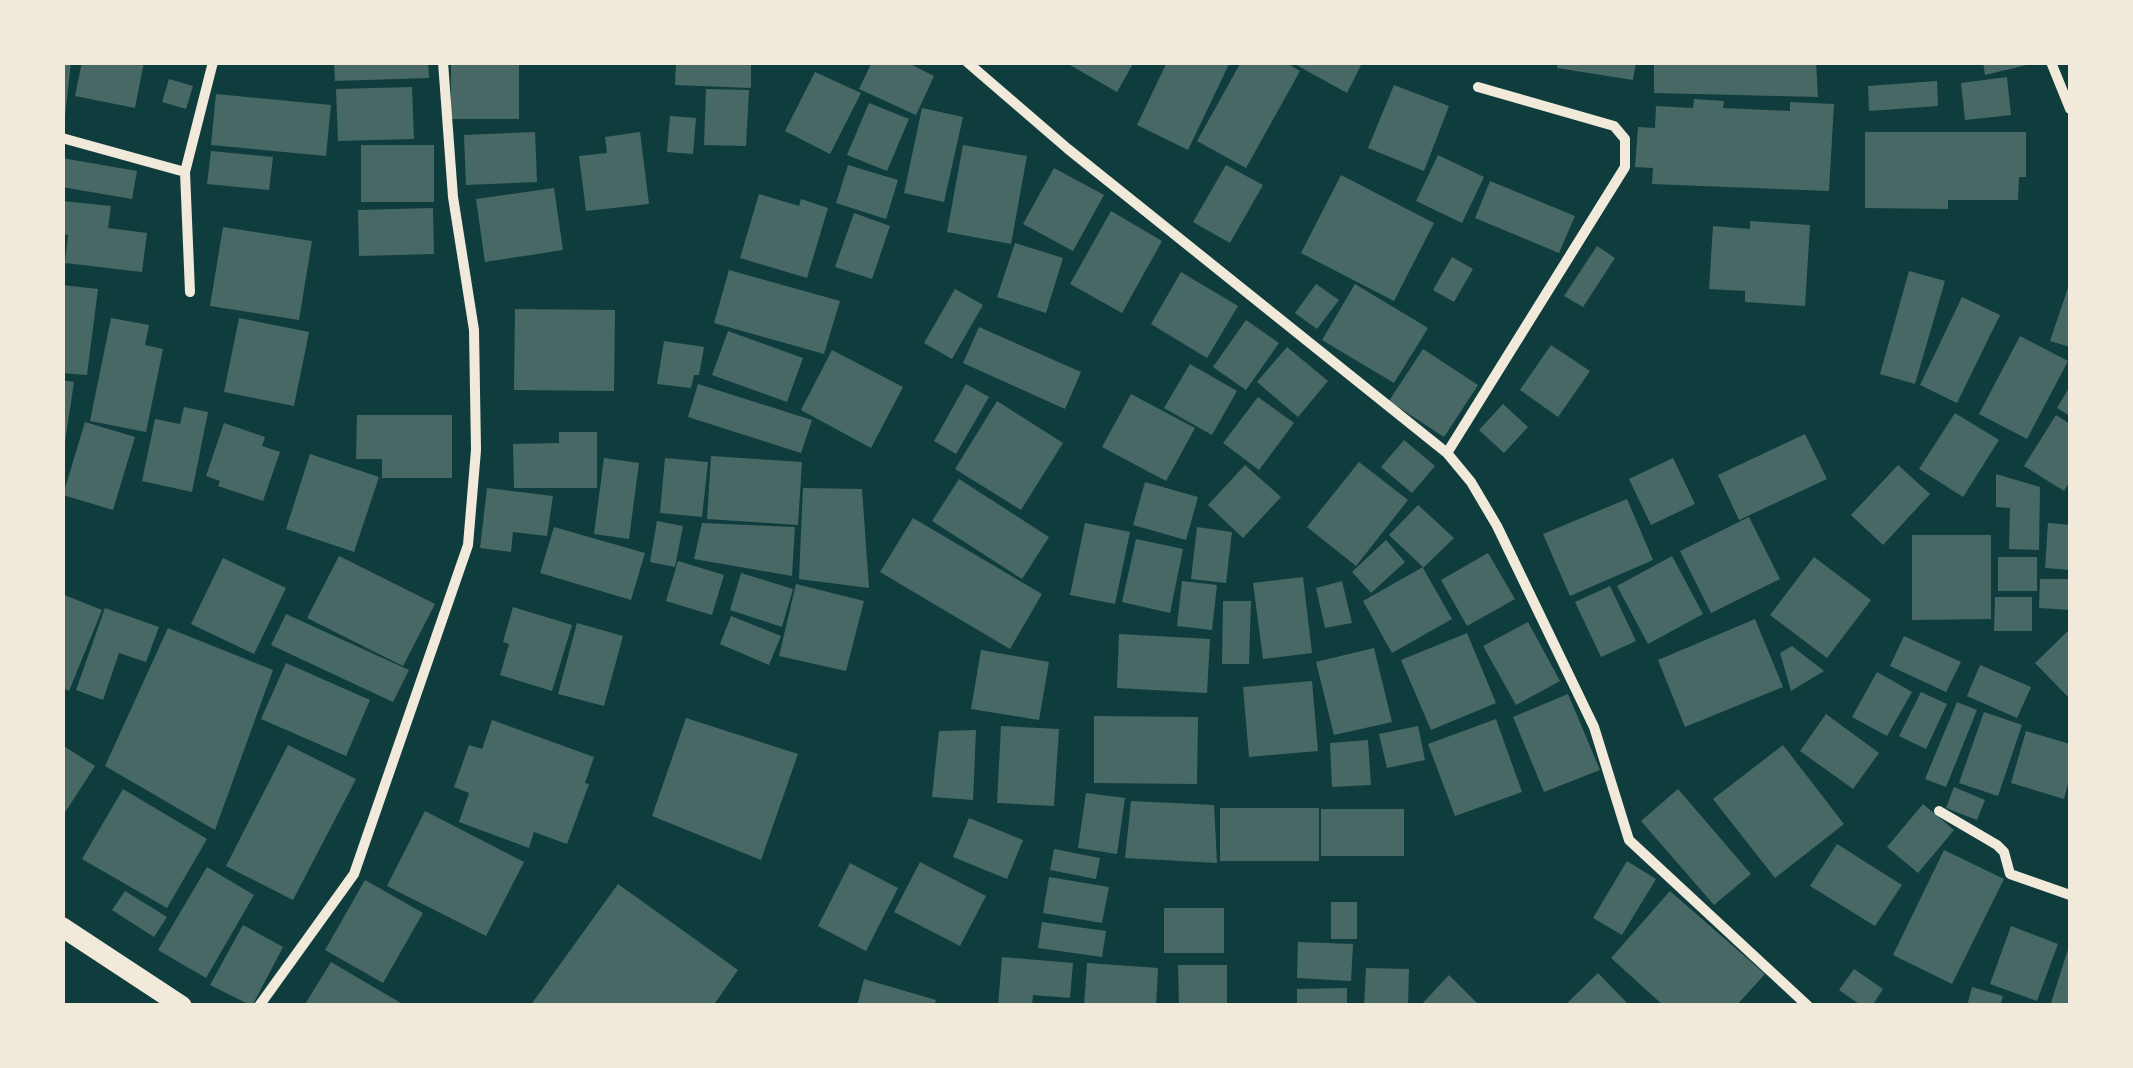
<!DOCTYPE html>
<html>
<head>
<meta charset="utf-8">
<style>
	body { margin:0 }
	#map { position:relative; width:2133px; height:1068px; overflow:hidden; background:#0f3d3e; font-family:Cabin,sans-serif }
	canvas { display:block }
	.frame { position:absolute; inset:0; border:65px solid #f1e9da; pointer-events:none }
</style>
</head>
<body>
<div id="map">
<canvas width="2133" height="1068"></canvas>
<div class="frame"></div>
</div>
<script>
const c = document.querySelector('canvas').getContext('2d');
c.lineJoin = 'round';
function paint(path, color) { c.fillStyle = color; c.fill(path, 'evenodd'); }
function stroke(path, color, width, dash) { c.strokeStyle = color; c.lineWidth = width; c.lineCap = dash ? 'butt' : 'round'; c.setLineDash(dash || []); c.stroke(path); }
paint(new Path2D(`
	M 62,62 L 71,62 L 65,116 L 62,116 Z
	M 82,62 L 144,62 L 135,108 L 75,96 Z
	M 334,62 L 428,62 L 429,78 L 335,81 Z
	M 451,62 L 519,62 L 519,119 L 451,119 Z
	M 676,62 L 751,62 L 751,88 L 675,85 Z
	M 872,62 L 906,62 L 934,76 L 916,115 L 859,89 Z
	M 1071,62 L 1134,62 L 1117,92 L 1070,65 Z
	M 1167,62 L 1230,62 L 1188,150 L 1137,125 Z
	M 1241,62 L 1285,62 L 1300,71 L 1246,168 L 1197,141 Z
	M 1291,62 L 1356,62 L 1361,65 L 1347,93 Z
	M 1558,62 L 1636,62 L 1633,80 L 1557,68 Z
	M 1654,62 L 1816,62 L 1818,97 L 1654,93 Z
	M 1983,62 L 2030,62 L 2031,64 L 1985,75 Z
	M 815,72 L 861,93 L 830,154 L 785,131 Z
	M 2007,77 L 2011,115 L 1965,120 L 1961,83 Z
	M 169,79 L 193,86 L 186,109 L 162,102 Z
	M 1937,81 L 1938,106 L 1869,111 L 1868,86 Z
	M 1394,85 L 1449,106 L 1424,171 L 1368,148 Z
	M 412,87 L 414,139 L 338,141 L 336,89 Z
	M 706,89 L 749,90 L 746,146 L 704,145 Z
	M 216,94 L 331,105 L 326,156 L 211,145 Z
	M 1694,99 L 1724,101 L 1723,108 L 1790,111 L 1790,102 L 1834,104 L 1829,191 L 1652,184 L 1653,168 L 1635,167 L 1638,127 L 1655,128 L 1656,106 L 1693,108 Z
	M 869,103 L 909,119 L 887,171 L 847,155 Z
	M 922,108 L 963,117 L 944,202 L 904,193 Z
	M 670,116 L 696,118 L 693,154 L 667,152 Z
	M 535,132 L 537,182 L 466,185 L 464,135 Z
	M 640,132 L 649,204 L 586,211 L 579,156 L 607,153 L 605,137 Z
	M 1865,132 L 2026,132 L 2026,177 L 2019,177 L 2018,200 L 1948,200 L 1948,209 L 1865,208 Z
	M 361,145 L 434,145 L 434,202 L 361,202 Z
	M 963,145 L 1027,156 L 1011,244 L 947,232 Z
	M 211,151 L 273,157 L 269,190 L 207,184 Z
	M 1438,155 L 1484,177 L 1462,223 L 1416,201 Z
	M 62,158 L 137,171 L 132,199 L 62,187 Z
	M 848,165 L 898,180 L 886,219 L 836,203 Z
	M 1226,165 L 1263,185 L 1230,243 L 1193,222 Z
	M 1054,168 L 1104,195 L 1073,251 L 1023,224 Z
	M 1341,175 L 1434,223 L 1394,301 L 1301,253 Z
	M 1490,181 L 1575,216 L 1559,253 L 1475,218 Z
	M 554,188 L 563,250 L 485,262 L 476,199 Z
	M 759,194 L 799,206 L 801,199 L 828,208 L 807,278 L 740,258 Z
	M 62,201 L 111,206 L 108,228 L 147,233 L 142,272 L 65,263 L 68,235 L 62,234 Z
	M 433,208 L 434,254 L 359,256 L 358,210 Z
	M 1111,211 L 1162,241 L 1122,313 L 1070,284 Z
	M 854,213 L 890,226 L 872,279 L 835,267 Z
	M 1750,221 L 1810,225 L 1805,306 L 1745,302 L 1745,291 L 1709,289 L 1713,226 L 1750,229 Z
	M 223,227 L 312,241 L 299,320 L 210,306 Z
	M 1015,243 L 1063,258 L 1046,313 L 997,297 Z
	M 1597,246 L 1615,258 L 1583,307 L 1564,296 Z
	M 1452,257 L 1473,269 L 1454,302 L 1433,290 Z
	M 729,270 L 840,301 L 824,354 L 714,323 Z
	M 1909,271 L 1945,281 L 1915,384 L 1880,374 Z
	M 1181,272 L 1238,306 L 1207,358 L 1151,324 Z
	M 2070,282 L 2070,347 L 2050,341 Z
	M 1316,284 L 1339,300 L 1317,329 L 1295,313 Z
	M 1355,284 L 1428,328 L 1394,383 L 1322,340 Z
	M 62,285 L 98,289 L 87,375 L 62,373 Z
	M 955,289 L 983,305 L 952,359 L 924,343 Z
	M 1962,297 L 2000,315 L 1957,403 L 1920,385 Z
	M 515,309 L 615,310 L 614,391 L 514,390 Z
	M 111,318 L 149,325 L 145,345 L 163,349 L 146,432 L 90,421 Z
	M 239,318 L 309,332 L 294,406 L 224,392 Z
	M 1246,320 L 1279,343 L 1246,390 L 1213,367 Z
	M 979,327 L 1081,372 L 1065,409 L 963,363 Z
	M 728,331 L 803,358 L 787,402 L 712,375 Z
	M 2020,336 L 2068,361 L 2027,439 L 1979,414 Z
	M 664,341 L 704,347 L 699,375 L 694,375 L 691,388 L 657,384 Z
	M 1551,345 L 1590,371 L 1558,417 L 1520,390 Z
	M 1287,347 L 1328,381 L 1298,417 L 1257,382 Z
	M 1423,349 L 1478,385 L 1444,437 L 1389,401 Z
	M 832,350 L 903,387 L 871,448 L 801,410 Z
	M 1190,364 L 1237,391 L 1212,435 L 1164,408 Z
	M 62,380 L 74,382 L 65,442 L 62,442 Z
	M 698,384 L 812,420 L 801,453 L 688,417 Z
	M 966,384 L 989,397 L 956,454 L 934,441 Z
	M 2070,386 L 2070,416 L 2057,408 Z
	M 1131,394 L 1195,428 L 1166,481 L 1102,447 Z
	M 1258,397 L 1294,423 L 1259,470 L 1223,443 Z
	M 997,401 L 1063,443 L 1021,510 L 955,469 Z
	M 1503,404 L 1528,427 L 1504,453 L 1479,430 Z
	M 184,407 L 208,412 L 192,492 L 142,481 L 155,419 L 180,424 Z
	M 1955,413 L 1999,440 L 1963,497 L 1919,469 Z
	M 357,415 L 452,415 L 452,478 L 382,478 L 382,459 L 356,459 Z
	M 2056,415 L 2070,424 L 2070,481 L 2064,491 L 2024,466 Z
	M 85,422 L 135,437 L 113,510 L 63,495 Z
	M 224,423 L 265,437 L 262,446 L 280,452 L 263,501 L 218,486 L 220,481 L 206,476 Z
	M 559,432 L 597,432 L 597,488 L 514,488 L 513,444 L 559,443 Z
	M 1805,434 L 1827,479 L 1739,520 L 1718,475 Z
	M 1404,440 L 1435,466 L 1412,493 L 1381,467 Z
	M 310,454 L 379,477 L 354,552 L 286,529 Z
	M 711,456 L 802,462 L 798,525 L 707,519 Z
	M 604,458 L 639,463 L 629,539 L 594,534 Z
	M 665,458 L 708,462 L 702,517 L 660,513 Z
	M 1673,458 L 1695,504 L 1651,525 L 1629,479 Z
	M 1359,462 L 1408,500 L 1356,566 L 1307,527 Z
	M 1245,465 L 1281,497 L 1243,538 L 1208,505 Z
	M 1898,465 L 1930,494 L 1883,545 L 1851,515 Z
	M 1996,474 L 2040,487 L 2039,550 L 2009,549 L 2010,508 L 1996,507 Z
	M 959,479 L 1049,537 L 1022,579 L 932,521 Z
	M 1145,482 L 1198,497 L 1186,540 L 1133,525 Z
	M 487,488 L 553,496 L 547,536 L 513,532 L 511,552 L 480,548 Z
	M 803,488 L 862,489 L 869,588 L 799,579 Z
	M 1627,499 L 1653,560 L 1570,596 L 1543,534 Z
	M 1418,505 L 1454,538 L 1423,568 L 1452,619 L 1392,653 L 1363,601 L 1423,567 L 1389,535 Z
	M 1749,517 L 1780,579 L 1711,613 L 1680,551 Z
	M 913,518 L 1042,594 L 1010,649 L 880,572 Z
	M 657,521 L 683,526 L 675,567 L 650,562 Z
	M 702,523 L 795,527 L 792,576 L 694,559 Z
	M 1085,523 L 1130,532 L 1115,604 L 1070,595 Z
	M 2048,523 L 2070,525 L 2070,570 L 2045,568 Z
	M 554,527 L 645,553 L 631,600 L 540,573 Z
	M 1197,527 L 1232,532 L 1226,583 L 1191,579 Z
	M 1912,535 L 1991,535 L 1991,619 L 1912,620 Z
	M 1136,539 L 1183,549 L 1170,613 L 1122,602 Z
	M 1386,540 L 1405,562 L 1371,593 L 1352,572 Z
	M 1488,553 L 1515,599 L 1467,626 L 1441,580 Z
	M 339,556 L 435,604 L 403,666 L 307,618 Z
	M 1672,556 L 1703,614 L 1648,644 L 1617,586 Z
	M 1814,557 L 1871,600 L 1827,658 L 1770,615 Z
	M 1998,557 L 2037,557 L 2037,591 L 1998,591 Z
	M 223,558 L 286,588 L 254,654 L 191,624 Z
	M 678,561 L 724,575 L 712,615 L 666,601 Z
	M 741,573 L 793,589 L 782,627 L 730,610 Z
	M 1303,577 L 1312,653 L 1263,659 L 1253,583 Z
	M 2040,579 L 2070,579 L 2070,610 L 2039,608 Z
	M 1182,581 L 1217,585 L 1212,630 L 1177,626 Z
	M 1342,581 L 1352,623 L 1325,628 L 1316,588 Z
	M 796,584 L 864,601 L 846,671 L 779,656 Z
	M 1610,586 L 1636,641 L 1601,657 L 1575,602 Z
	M 62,594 L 102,610 L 69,691 L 62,688 Z
	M 1995,597 L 2032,597 L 2032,631 L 1994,631 Z
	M 1223,601 L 1251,601 L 1249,664 L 1222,664 Z
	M 513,607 L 572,625 L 552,691 L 500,675 L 509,644 L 503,642 Z
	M 105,608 L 159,627 L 146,662 L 119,653 L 103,700 L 76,690 Z
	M 286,614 L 409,670 L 393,702 L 271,645 Z
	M 731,616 L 781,636 L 769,665 L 720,644 Z
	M 1755,619 L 1783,687 L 1685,727 L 1658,660 Z
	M 1528,622 L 1560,681 L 1516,705 L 1483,646 Z
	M 577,623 L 623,636 L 604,706 L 558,694 Z
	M 168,628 L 273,670 L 215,830 L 105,766 Z
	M 2070,629 L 2070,699 L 2035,663 Z
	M 1467,633 L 1496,703 L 1431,730 L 1401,660 Z
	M 1119,634 L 1210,639 L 1207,693 L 1117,688 Z
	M 1904,636 L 1961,662 L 1946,692 L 1890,666 Z
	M 1792,646 L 1824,671 L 1791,691 L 1780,653 Z
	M 1374,648 L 1392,722 L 1334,735 L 1316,662 Z
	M 981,650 L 1049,662 L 1039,720 L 971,709 Z
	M 286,663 L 370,700 L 346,756 L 261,719 Z
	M 1980,665 L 2031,687 L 2017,718 L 1967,696 Z
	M 1877,672 L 1912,692 L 1887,736 L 1852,717 Z
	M 1312,681 L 1318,751 L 1249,757 L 1243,687 Z
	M 1921,692 L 1947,704 L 1926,749 L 1899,736 Z
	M 1568,694 L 1600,770 L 1544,792 L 1513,717 Z
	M 1957,702 L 1977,710 L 1946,787 L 1925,779 Z
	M 1984,712 L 2022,725 L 1998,796 L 1959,783 Z
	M 1826,714 L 1879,753 L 1853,789 L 1800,751 Z
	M 1094,716 L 1198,717 L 1197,784 L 1094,783 Z
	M 686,718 L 798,754 L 761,860 L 652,816 Z
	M 1496,719 L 1522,792 L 1455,816 L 1428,744 Z
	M 492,720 L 594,757 L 585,783 L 589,784 L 567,844 L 534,832 L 529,848 L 459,822 L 469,793 L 454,787 L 469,745 L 482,749 Z
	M 1001,726 L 1059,729 L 1054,806 L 997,803 Z
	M 1418,726 L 1425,760 L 1387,768 L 1379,734 Z
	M 976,730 L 973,800 L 932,797 L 939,731 Z
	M 2026,731 L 2070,744 L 2070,776 L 2064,799 L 2011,783 Z
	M 1368,740 L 1371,785 L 1332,787 L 1330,743 Z
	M 62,745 L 95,766 L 62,817 Z
	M 288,745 L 356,779 L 293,900 L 226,866 Z
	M 1783,745 L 1844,824 L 1775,878 L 1713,799 Z
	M 1954,787 L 1985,800 L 1977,820 L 1946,808 Z
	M 123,789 L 207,839 L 167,908 L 82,859 Z
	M 1678,789 L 1751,874 L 1714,905 L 1641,821 Z
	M 1086,793 L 1125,798 L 1117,854 L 1078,848 Z
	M 1131,801 L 1214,805 L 1217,863 L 1125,858 Z
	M 1923,804 L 1954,830 L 1918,873 L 1887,847 Z
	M 1220,808 L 1319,808 L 1319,861 L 1220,861 Z
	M 1321,809 L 1404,809 L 1404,856 L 1321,856 Z
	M 425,811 L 524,862 L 486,936 L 387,886 Z
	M 969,818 L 1023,840 L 1007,879 L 953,857 Z
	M 1837,844 L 1902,885 L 1875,926 L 1810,886 Z
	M 1054,849 L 1100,858 L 1096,879 L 1050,870 Z
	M 1944,850 L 2004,879 L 1952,984 L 1893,955 Z
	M 1627,861 L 1656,879 L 1622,935 L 1593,918 Z
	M 920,862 L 986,896 L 960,946 L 894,912 Z
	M 850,863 L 898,888 L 866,951 L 818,926 Z
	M 207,867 L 254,895 L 206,978 L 158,950 Z
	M 1049,877 L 1109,887 L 1102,923 L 1043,913 Z
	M 365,880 L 423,913 L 383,983 L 325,950 Z
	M 618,884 L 738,970 L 713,1006 L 530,1006 Z
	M 125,891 L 167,917 L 154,937 L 112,910 Z
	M 1670,891 L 1765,974 L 1736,1006 L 1664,1006 L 1611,958 Z
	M 1331,902 L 1357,902 L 1357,939 L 1331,939 Z
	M 1164,908 L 1224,908 L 1224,953 L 1164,953 Z
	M 1042,922 L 1106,931 L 1102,957 L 1038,948 Z
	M 243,925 L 283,947 L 252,1006 L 210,985 Z
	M 2011,926 L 2058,944 L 2037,1001 L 1990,984 Z
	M 1298,942 L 1353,944 L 1351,981 L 1297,978 Z
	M 2070,943 L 2070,1006 L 2050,1006 Z
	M 1002,957 L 1073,963 L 1070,998 L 1033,995 L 1032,1006 L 998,1006 Z
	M 331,962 L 406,1006 L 304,1006 Z
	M 1087,963 L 1158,968 L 1156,1006 L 1084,1006 Z
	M 1178,965 L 1227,965 L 1227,1006 L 1179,1006 Z
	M 1366,968 L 1409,969 L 1408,1006 L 1364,1006 Z
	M 1854,969 L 1883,989 L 1872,1006 L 1862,1006 L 1839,990 Z
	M 1598,973 L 1630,1006 L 1564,1006 Z
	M 1449,975 L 1480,1006 L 1420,1006 Z
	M 864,979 L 936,1000 L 934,1006 L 857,1006 Z
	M 1972,987 L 2003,996 L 2000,1006 L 1967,1006 Z
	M 1347,988 L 1347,1006 L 1297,1006 L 1297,989 Z`), '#486865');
stroke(new Path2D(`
	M 967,62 L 1068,149 L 1447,453 L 1471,482 L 1497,526 L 1594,727 L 1629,840 L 1808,1006
	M 2051,62 L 2070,109
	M 62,138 L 185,172
	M 190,292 L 185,172 L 213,62
	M 1447,453 L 1625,167 L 1625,139 L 1614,126 L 1478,87
	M 1939,811 L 1997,845 L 2004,852 L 2010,874 L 2070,895
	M 259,1006 L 354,874 L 468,545 L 476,450 L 474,330 L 453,197 L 443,62`), '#f1e9da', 10);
stroke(new Path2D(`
	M 62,927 L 182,1006`), '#f1e9da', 20);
</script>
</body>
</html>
